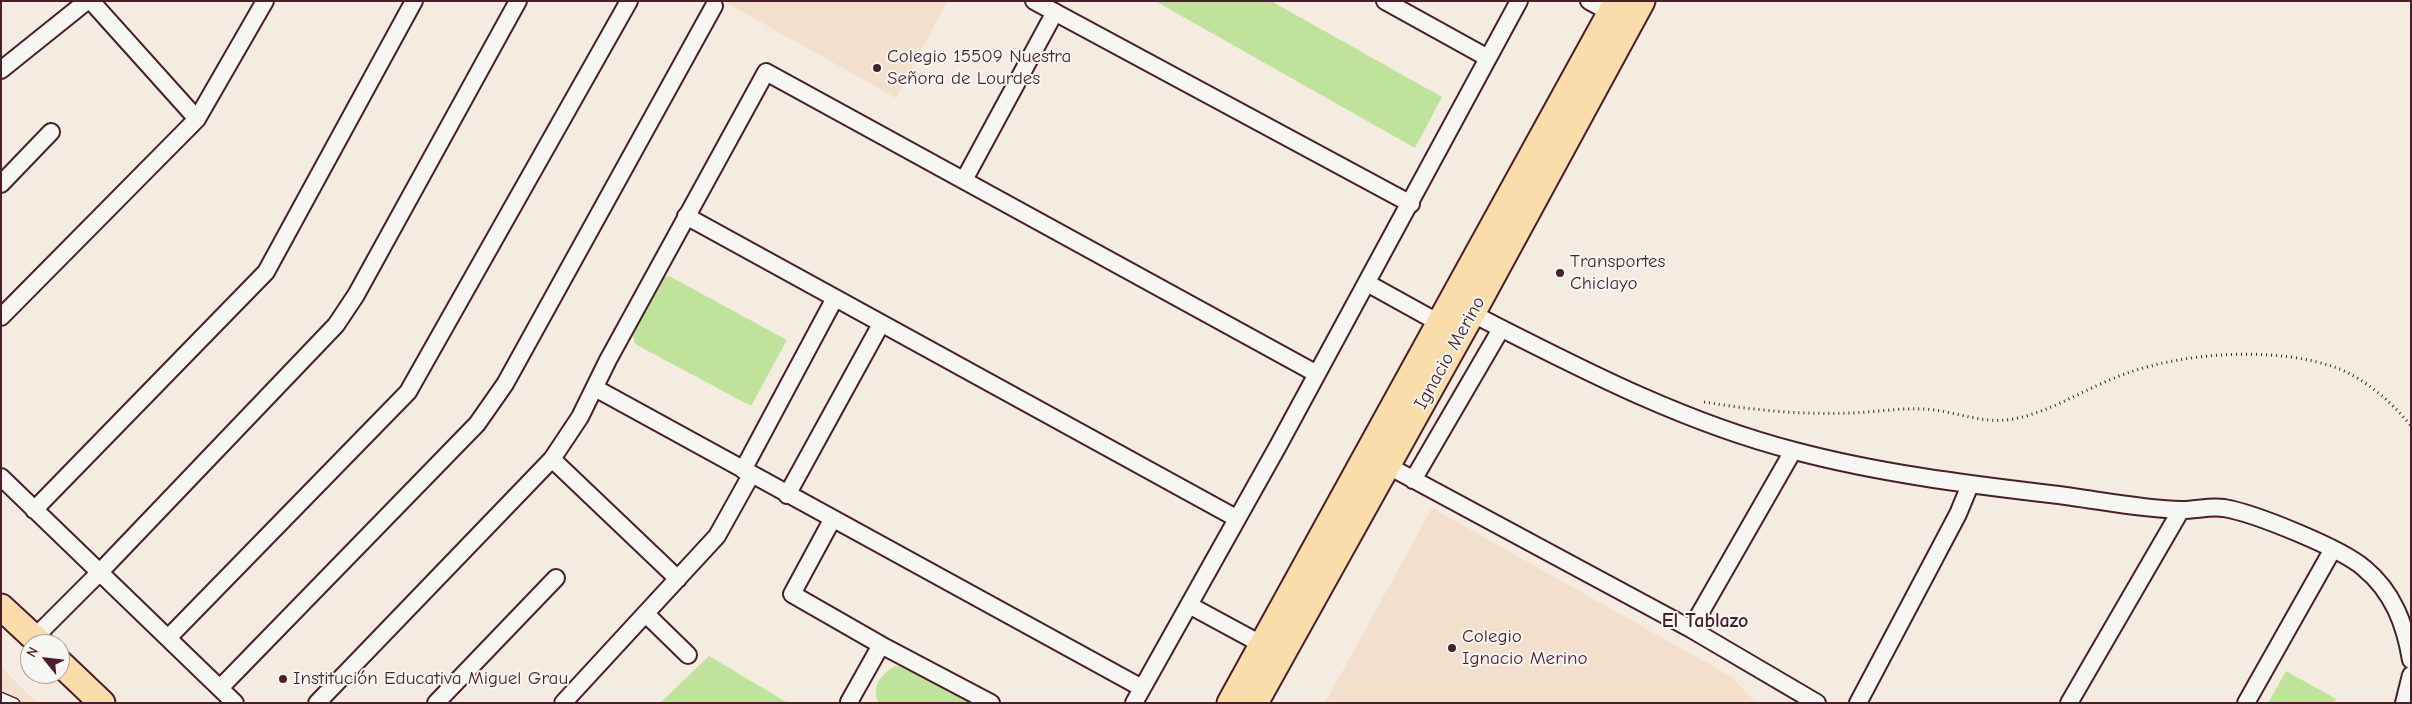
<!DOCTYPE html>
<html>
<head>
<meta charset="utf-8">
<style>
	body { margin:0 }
	#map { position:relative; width:2412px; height:704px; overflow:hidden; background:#f4ece1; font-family:"Comic Neue",sans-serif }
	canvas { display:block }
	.frame { position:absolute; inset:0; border:2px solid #4a1f2b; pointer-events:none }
	.north { position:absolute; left:20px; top:634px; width:50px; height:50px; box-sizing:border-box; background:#f6f6f2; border:1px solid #b1a0a2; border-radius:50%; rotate:299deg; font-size:14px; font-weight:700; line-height:20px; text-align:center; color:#4a1f2b }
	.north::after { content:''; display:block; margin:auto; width:18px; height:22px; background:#4a1f2b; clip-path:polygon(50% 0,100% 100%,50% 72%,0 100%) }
</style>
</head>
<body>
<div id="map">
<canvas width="2412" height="704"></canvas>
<div class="frame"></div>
<div class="north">N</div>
</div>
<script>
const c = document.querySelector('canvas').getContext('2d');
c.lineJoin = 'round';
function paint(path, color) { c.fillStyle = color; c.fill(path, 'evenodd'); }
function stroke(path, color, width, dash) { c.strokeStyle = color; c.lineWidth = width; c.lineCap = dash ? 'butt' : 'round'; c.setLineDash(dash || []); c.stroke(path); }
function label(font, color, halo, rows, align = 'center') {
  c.font = font + ' "Comic Neue",sans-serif'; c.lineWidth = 4; c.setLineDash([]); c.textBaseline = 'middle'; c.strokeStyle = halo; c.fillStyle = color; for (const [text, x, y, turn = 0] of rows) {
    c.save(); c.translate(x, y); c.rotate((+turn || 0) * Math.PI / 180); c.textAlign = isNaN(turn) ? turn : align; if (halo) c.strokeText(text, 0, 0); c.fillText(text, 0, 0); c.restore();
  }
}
paint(new Path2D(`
	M 723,1 L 947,1 L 896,98 Z
	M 1432,508 L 1732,677 L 1756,703 L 1325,703 Z
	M 1,667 L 37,703 L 1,703 Z`), '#f2e0cc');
paint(new Path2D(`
	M 1155,1 L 1271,1 L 1442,97 L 1415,148 Z
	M 669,276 L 787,340 L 751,406 L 635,344 L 632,331 L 660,278 Z
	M 709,656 L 788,703 L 660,703 Z
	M 896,666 L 906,667 L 974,703 L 879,703 C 870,688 882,672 896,666 Z
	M 2286,671 L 2336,699 L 2334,703 L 2268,703 Z`), '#c0e39c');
const service = new Path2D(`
	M 1,697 L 15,703`);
const minor = new Path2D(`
	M 91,1 L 197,119
	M 1034,1 L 1411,204
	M 1385,1 L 1488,58
	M 1589,1 L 1611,13
	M 1,70 L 87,1
	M 964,180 L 1055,12
	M 1,184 L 51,132
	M 686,216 L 1236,518
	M 1367,283 L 1441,324
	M 1465,310 C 1572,364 1678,421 1795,451 C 1878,473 1965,484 2050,494 C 2094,499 2138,509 2182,510 C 2196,510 2210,506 2224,508 C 2254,513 2341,548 2364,568 C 2393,592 2405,624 2411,660
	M 1,317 L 197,119 L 265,1
	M 595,388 L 1142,688
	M 552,459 L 678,579
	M 1379,461 L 1691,629 L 1817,703
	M 743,470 L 835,298
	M 1,477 L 235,703
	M 1413,480 L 1501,329
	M 787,495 L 881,324
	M 34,510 L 266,272 L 414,1
	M 832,520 L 792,594 L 881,645 L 991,703
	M 1189,605 L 1261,644
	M 646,614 L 688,655
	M 1691,629 L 1793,451
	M 34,638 L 99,573 L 336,325 L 356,295 L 518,1
	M 168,638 L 408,392 L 629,1
	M 220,688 L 477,424 L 505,384 L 714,6
	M 317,703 L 552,459 L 580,417 L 608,360 L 766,72 L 1317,374
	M 436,703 L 556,578
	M 563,703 L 717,536 L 751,475
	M 851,703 L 849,702 L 881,645
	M 1134,703 L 1278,446 L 1519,1
	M 1858,703 L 1958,514 L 1970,485
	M 2069,703 L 2181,510
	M 2246,703 L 2333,549
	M 2404,703 L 2411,675`);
const primary = new Path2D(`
	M 1,607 L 41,644
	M 60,663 L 102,703
	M 1230,703 L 1617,1
	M 1255,703 L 1479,301 L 1642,1`);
stroke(service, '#4a1f2b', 11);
stroke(minor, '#4a1f2b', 20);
stroke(primary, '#4a1f2b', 29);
stroke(new Path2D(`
	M 1704,402 C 1752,410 1802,415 1851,413 C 1875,412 1899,408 1923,409 C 1953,410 1982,425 2013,419 C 2052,412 2087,387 2125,374 C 2184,352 2277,346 2337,368 C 2364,378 2393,403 2411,426`), '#4a1f2b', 3, [1, 4]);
stroke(service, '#f6f6f2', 8);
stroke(minor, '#f6f6f2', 16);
stroke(primary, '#fbddab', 25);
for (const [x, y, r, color] of [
	[877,68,5,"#4a1f2b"],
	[1560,273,5,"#4a1f2b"],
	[1452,648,5,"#4a1f2b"],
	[283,679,5,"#4a1f2b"]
]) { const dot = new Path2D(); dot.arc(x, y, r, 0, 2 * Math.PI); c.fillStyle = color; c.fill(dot); stroke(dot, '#f6f6f2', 2); }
label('19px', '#4a1f2b', '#f6f6f2', [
	["Colegio 15509 Nuestra",887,57],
	["Señora de Lourdes",887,79],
	["Transportes",1570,262],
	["Chiclayo",1570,284],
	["Colegio",1462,637],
	["Ignacio Merino",1462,659],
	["Institución Educativa Miguel Grau",293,679]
], 'left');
label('19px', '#4a1f2b', '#f6f6f2', [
	["Ignacio Merino",1450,353,-61]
]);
label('bold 20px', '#4a1f2b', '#f6f6f2', [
	["El Tablazo",1705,621]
]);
</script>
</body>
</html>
